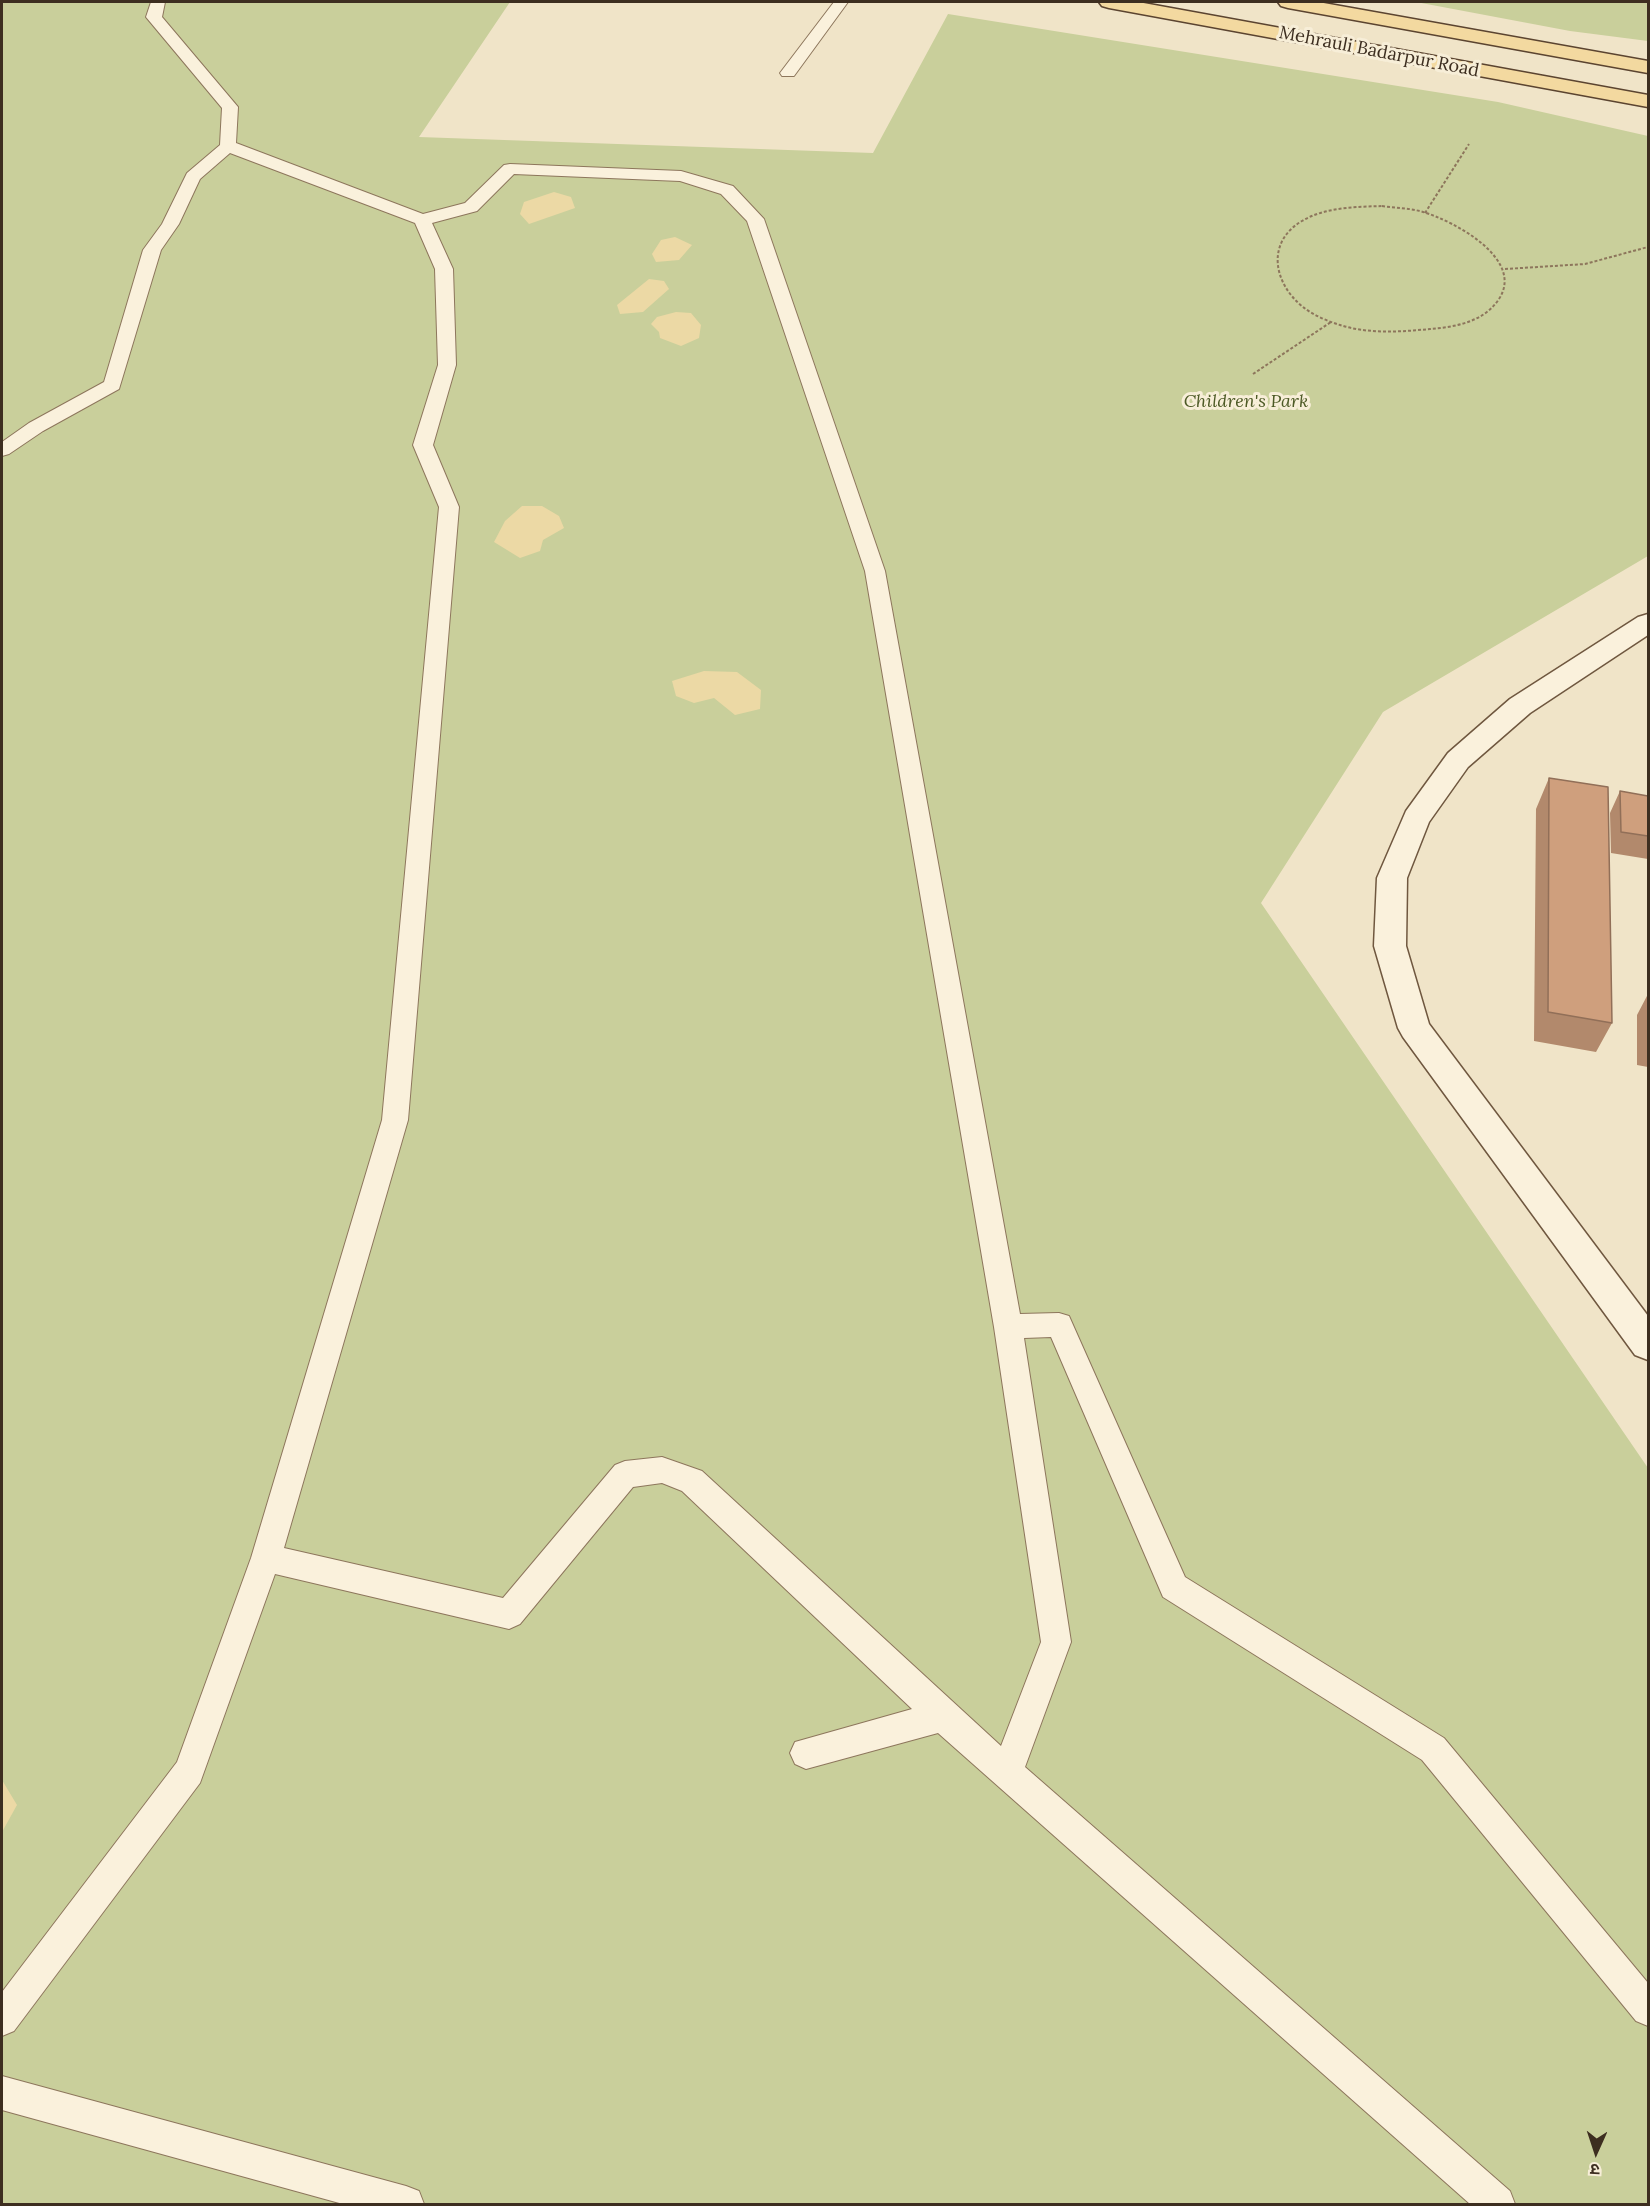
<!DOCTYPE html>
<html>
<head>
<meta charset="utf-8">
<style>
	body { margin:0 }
	#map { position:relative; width:1650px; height:2206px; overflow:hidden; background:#f0e4c8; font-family:Lora,"Noto Sans Devanagari",serif }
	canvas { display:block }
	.frame { position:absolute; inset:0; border:3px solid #3d2e20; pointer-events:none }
	.north { position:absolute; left:1566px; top:2122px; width:60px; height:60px; -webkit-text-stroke:4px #f7eed8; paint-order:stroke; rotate:183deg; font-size:16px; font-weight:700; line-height:24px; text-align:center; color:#3d2e20 }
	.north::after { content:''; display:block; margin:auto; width:21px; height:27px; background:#3d2e20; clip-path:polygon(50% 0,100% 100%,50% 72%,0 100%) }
</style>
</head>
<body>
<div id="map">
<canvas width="1650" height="2206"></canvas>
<div class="frame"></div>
<div class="north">उ</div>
</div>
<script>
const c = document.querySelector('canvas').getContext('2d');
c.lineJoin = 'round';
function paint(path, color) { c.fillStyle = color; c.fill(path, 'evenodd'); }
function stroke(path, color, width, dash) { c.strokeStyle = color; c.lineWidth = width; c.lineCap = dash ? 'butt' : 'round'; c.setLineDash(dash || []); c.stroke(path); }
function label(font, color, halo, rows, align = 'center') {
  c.font = font + ' Lora,serif'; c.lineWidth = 6; c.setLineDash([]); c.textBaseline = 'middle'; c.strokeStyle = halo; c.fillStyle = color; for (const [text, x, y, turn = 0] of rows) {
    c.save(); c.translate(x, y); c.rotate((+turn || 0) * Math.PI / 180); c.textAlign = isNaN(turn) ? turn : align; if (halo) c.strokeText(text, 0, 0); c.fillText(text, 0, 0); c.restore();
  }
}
paint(new Path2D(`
	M 2,2 L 510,2 L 419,137 L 873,153 L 948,14 L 1498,102 L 1648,136 L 1648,556 L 1383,712 L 1261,903 L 1648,1468 L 1648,2204 L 2,2204 Z
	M 1416,2 L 1648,2 L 1648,41 L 1570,31 Z`), '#c9cf9b');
paint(new Path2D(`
	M 554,192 L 571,197 L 575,208 L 529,224 L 520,214 L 524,202 Z
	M 675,237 L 692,245 L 679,260 L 656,262 L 652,254 L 661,240 Z
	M 649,279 L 664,281 L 669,289 L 643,312 L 620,314 L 617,305 Z
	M 676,312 L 691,313 L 701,325 L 699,338 L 681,346 L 660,338 L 659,332 L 651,324 L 657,317 Z
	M 522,506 L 542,506 L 559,516 L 564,528 L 543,540 L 540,551 L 520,558 L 494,542 L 505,521 Z
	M 704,671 L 737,672 L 761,690 L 760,709 L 735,715 L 714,698 L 694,703 L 676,696 L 672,681 Z
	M 2,1780 L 17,1805 L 2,1832 Z`), '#ecd9a5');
const lane = new Path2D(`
	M 151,2 L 165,2 L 162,17 L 238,107 L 236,143 L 423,214 L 465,203 L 504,165 L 510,164 L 681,171 L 733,186 L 764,219 L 885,571 L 1020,1314 L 1059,1313 L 1069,1316 L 1185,1577 L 1444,1738 L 1648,1983 L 1648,2026 L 1636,2021 L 1422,1760 L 1163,1597 L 1051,1337 L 1024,1338 L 1071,1642 L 1025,1767 L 1510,2191 L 1515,2204 L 1470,2204 L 938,1733 L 806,1769 L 795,1764 L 790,1753 L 795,1742 L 912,1709 L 682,1491 L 662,1483 L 633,1487 L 520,1624 L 509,1629 L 275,1574 L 200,1783 L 14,2031 L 2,2036 L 2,1992 L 177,1762 L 251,1558 L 382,1120 L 439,507 L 413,445 L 438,365 L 435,269 L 415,223 L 230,153 L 200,179 L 179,224 L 161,250 L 119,389 L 43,431 L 9,454 L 2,456 L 2,442 L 29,423 L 104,382 L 143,250 L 162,224 L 187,173 L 220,145 L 222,108 L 146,17 ZM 514,174 L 680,181 L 721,194 L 747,221 L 865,571 L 994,1327 L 1041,1642 L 1001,1746 L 702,1471 L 662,1457 L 625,1461 L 615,1465 L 503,1598 L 284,1548 L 408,1120 L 459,507 L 433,445 L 456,365 L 453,269 L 432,223 L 477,211 Z
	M 834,2 L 848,2 L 794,76 L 782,76 L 780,73 Z
	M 2,2076 L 406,2186 L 419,2191 L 424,2204 L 343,2204 L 2,2110 Z`);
const secondary = new Path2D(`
	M 1648,614 L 1648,635 L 1530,713 L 1468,767 L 1429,822 L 1407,878 L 1406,946 L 1429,1024 L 1648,1316 L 1648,1360 L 1635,1355 L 1403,1037 L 1398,1028 L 1374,946 L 1377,878 L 1406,811 L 1448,753 L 1510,699 L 1638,617 Z`);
const primary = new Path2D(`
	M 1099,2 L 1138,2 L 1648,95 L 1648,107 L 1109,8 L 1102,6 Z
	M 1278,2 L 1318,2 L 1648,61 L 1648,73 L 1288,8 L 1281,6 Z`);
stroke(lane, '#8d765c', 2);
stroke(secondary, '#6f573f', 3);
stroke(primary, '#5b4430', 3);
stroke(new Path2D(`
	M 1382,206 C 1396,208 1410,208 1423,212 C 1454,221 1525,259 1499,299 C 1484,322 1455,327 1430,329 C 1400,332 1368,334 1340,325 C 1327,321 1313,315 1303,307 C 1273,283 1266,242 1302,221 C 1325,207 1356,207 1382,206 Z
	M 1425,213 L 1469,144
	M 1505,269 L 1585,264 L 1648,247
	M 1253,374 L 1331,322`), '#8d765c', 2, [3, 2]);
paint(lane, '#faf1dc');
paint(secondary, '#faf1dc');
paint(primary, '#f3d9a0');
paint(new Path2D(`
	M 1549,778 L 1612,1023 L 1596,1052 L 1534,1041 L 1536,809 Z
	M 1620,791 L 1648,796 L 1648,859 L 1611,853 L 1610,813 Z
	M 1648,994 L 1648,1067 L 1637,1065 L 1637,1015 Z`), '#b2896c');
const building = new Path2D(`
	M 1549,778 L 1608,787 L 1612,1023 L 1548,1012 Z
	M 1620,791 L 1648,796 L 1648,836 L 1621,832 Z`);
paint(building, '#cf9f7d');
stroke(building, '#916f58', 1.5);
label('18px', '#3d2e20', '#f7eed8', [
	["Mehrauli Badarpur Road",1379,52,11]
]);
label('italic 18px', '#4d5a26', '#f7eed8', [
	["Children's Park",1246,402]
]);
</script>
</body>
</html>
